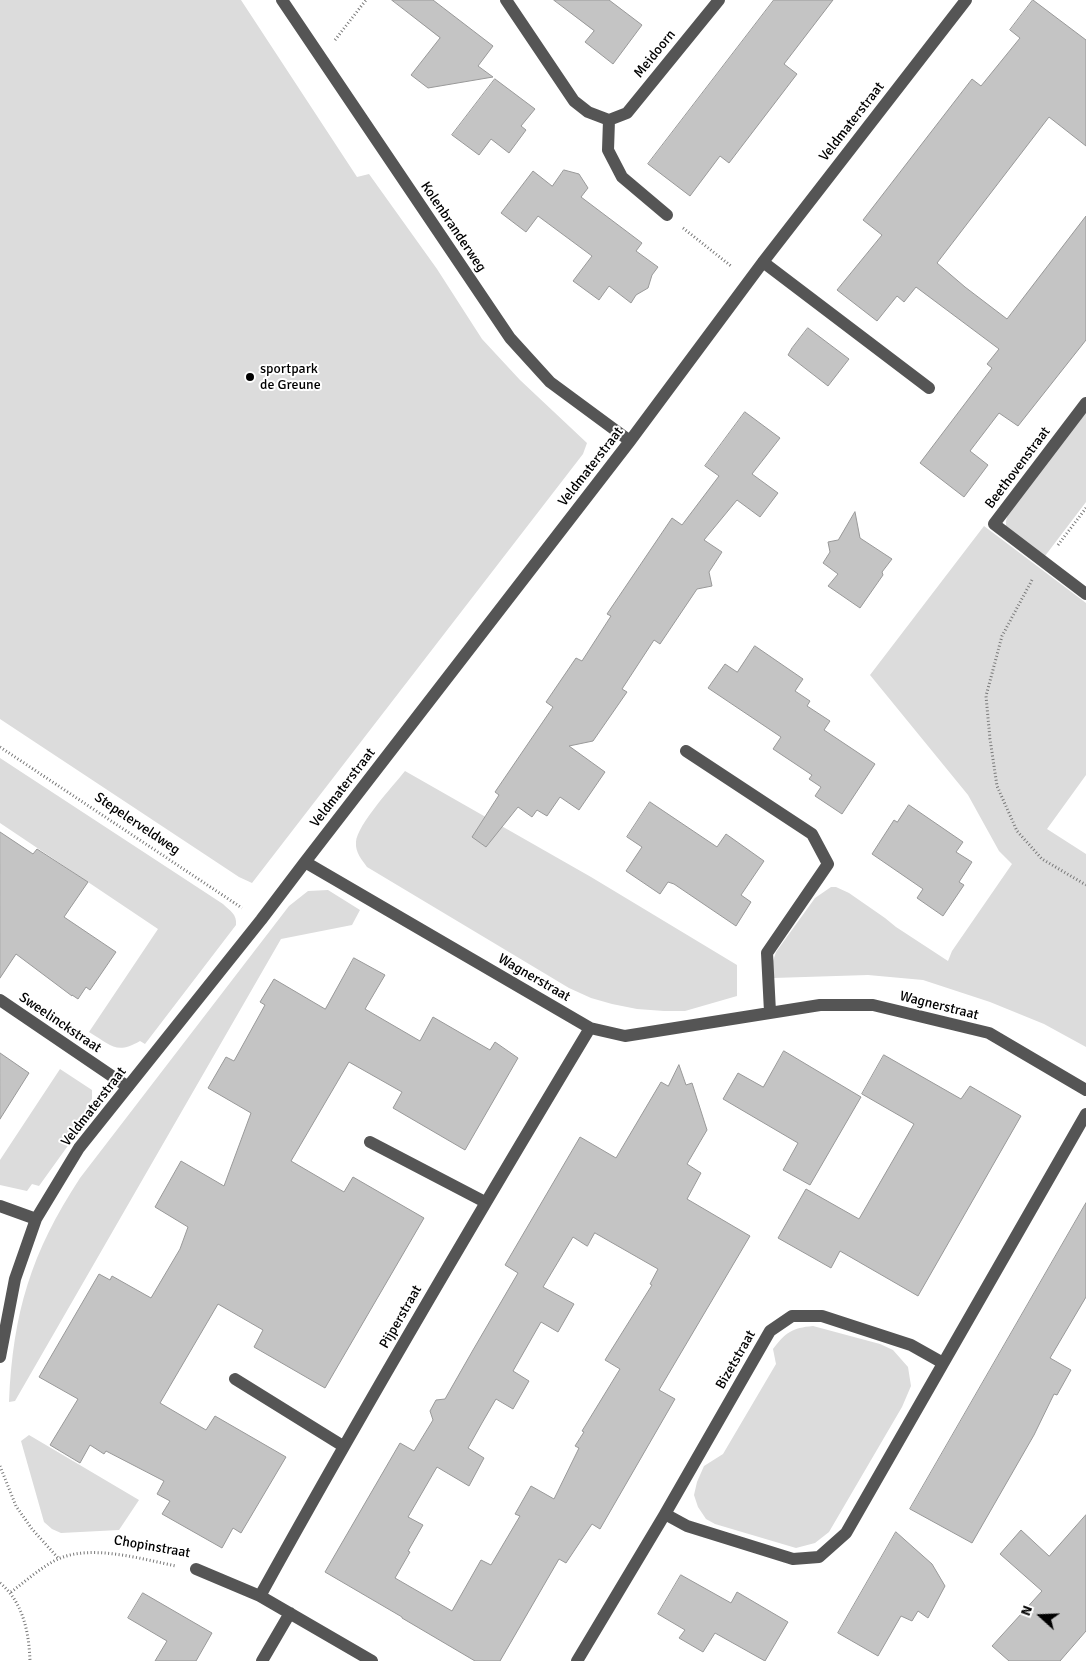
<!DOCTYPE html>
<html>
<head>
<meta charset="utf-8">
<style>
	body { margin:0 }
	#map { position:relative; width:1086px; height:1661px; overflow:hidden; background:#fff; font-family:Signika,sans-serif }
	canvas { display:block }
	.north { position:absolute; left:1016px; top:1591px; width:50px; height:50px; -webkit-text-stroke:4px #fff; paint-order:stroke; rotate:290deg; font-size:14px; font-weight:700; line-height:20px; text-align:center; color:#000 }
	.north::after { content:''; display:block; margin:auto; width:18px; height:22px; background:#000; clip-path:polygon(50% 0,100% 100%,50% 72%,0 100%) }
</style>
</head>
<body>
<div id="map">
<canvas width="1086" height="1661"></canvas>
<div class="north">N</div>
</div>
<script>
const c = document.querySelector('canvas').getContext('2d');
c.lineJoin = 'round';
function paint(path, color) { c.fillStyle = color; c.fill(path, 'evenodd'); }
function stroke(path, color, width, dash) { c.strokeStyle = color; c.lineWidth = width; c.lineCap = dash ? 'butt' : 'round'; c.setLineDash(dash || []); c.stroke(path); }
function label(font, color, halo, rows, align = 'center') {
  c.font = font + ' Signika,sans-serif'; c.lineWidth = 4; c.setLineDash([]); c.textBaseline = 'middle'; c.strokeStyle = halo; c.fillStyle = color; for (const [text, x, y, turn = 0] of rows) {
    c.save(); c.translate(x, y); c.rotate((+turn || 0) * Math.PI / 180); c.textAlign = isNaN(turn) ? turn : align; if (halo) c.strokeText(text, 0, 0); c.fillText(text, 0, 0); c.restore();
  }
}
paint(new Path2D(`
	M 0,0 L 241,0 L 357,177 L 369,174 L 437,269 L 482,339 L 520,380 L 587,443 L 583,454 L 252,883 L 239,877 L 0,719 Z
	M 1086,411 L 1086,502 L 1045,556 L 1006,527 L 1006,521 L 1008,514 Z
	M 984,526 L 1086,603 L 1086,775 L 1047,829 L 1086,854 L 1086,1047 L 1044,1024 L 990,1002 L 923,980 L 868,975 L 773,978 L 772,964 L 776,952 L 815,898 L 831,887 L 836,887 L 849,893 L 885,918 L 896,927 L 948,961 L 952,951 L 1012,864 L 999,851 L 968,795 L 870,675 Z
	M 0,758 L 223,904 C 230,911 237,914 236,925 L 145,1044 L 140,1041 C 116,1055 111,1045 89,1032 L 158,929 L 0,823 Z
	M 405,771 L 591,877 L 737,965 L 737,996 L 685,1011 L 664,1011 L 637,1009 L 612,1004 L 591,998 L 569,988 L 367,867 C 362,860 355,852 356,842 C 357,825 393,786 405,771 Z
	M 328,890 L 360,910 L 352,925 L 281,939 L 15,1401 L 9,1402 C 13,1312 31,1253 80,1178 L 289,906 L 308,891 Z
	M 60,1069 L 92,1090 L 92,1099 L 86,1107 L 93,1114 L 67,1147 L 39,1186 L 32,1184 L 27,1191 L 0,1185 L 0,1160 Z
	M 813,1326 L 880,1344 L 893,1350 L 908,1367 L 911,1386 L 902,1407 L 829,1532 L 815,1543 L 796,1548 L 715,1524 L 706,1519 L 698,1507 L 694,1495 L 697,1482 L 704,1466 L 723,1454 L 776,1364 L 773,1349 C 786,1332 792,1328 813,1326 Z
	M 29,1435 L 139,1500 L 119,1530 L 61,1533 L 52,1529 L 44,1522 L 21,1441 Z`), '#dcdcdc');
const building = new Path2D(`
	M 392,0 L 433,0 L 493,46 L 478,66 L 493,77 L 428,88 L 411,75 L 440,38 Z
	M 554,0 L 609,0 L 642,25 L 613,64 L 585,42 L 594,31 Z
	M 774,0 L 833,0 L 784,64 L 797,74 L 729,163 L 720,156 L 690,196 L 648,164 Z
	M 1033,0 L 1086,40 L 1086,146 L 1049,117 L 937,263 L 965,287 L 1007,319 L 1086,216 L 1086,340 L 1018,426 L 999,413 L 970,451 L 988,465 L 964,497 L 920,463 L 992,368 L 987,364 L 999,349 L 916,287 L 904,302 L 897,296 L 877,321 L 837,290 L 882,235 L 863,220 L 972,79 L 981,86 L 1020,38 L 1010,30 Z
	M 495,79 L 535,109 L 521,126 L 526,130 L 509,153 L 491,139 L 479,155 L 452,135 Z
	M 564,170 L 579,174 L 588,188 L 581,197 L 642,243 L 636,251 L 658,267 L 652,275 L 648,288 L 636,295 L 631,303 L 609,286 L 599,300 L 573,281 L 592,256 L 538,216 L 526,232 L 501,213 L 533,171 L 552,186 Z
	M 808,328 L 849,359 L 828,386 L 788,355 L 792,348 Z
	M 745,412 L 780,438 L 752,474 L 778,493 L 760,517 L 737,500 L 704,540 L 722,552 L 709,572 L 712,586 L 697,589 L 660,644 L 654,640 L 622,689 L 627,692 L 593,741 L 569,746 L 605,772 L 579,810 L 560,797 L 547,816 L 537,810 L 532,817 L 518,807 L 486,847 L 472,837 L 499,795 L 495,792 L 553,707 L 546,702 L 576,658 L 582,661 L 611,616 L 607,614 L 672,518 L 682,525 L 719,476 L 705,466 Z
	M 855,512 L 860,538 L 892,559 L 882,572 L 883,575 L 860,608 L 828,586 L 838,574 L 823,563 L 830,552 L 828,542 L 838,540 Z
	M 755,646 L 803,679 L 795,691 L 810,701 L 807,706 L 830,721 L 824,730 L 875,764 L 842,814 L 815,796 L 821,787 L 809,779 L 812,775 L 773,749 L 781,737 L 708,688 L 725,664 L 737,672 Z
	M 650,802 L 717,847 L 726,834 L 764,861 L 741,895 L 751,902 L 736,926 L 674,884 L 668,882 L 660,894 L 626,871 L 642,847 L 627,837 Z
	M 909,805 L 963,842 L 956,852 L 972,862 L 959,882 L 964,885 L 943,916 L 917,898 L 923,889 L 872,854 L 894,820 L 897,822 Z
	M 0,832 L 33,854 L 37,849 L 88,882 L 64,917 L 116,952 L 90,990 L 86,987 L 78,999 L 72,995 L 72,996 L 16,954 L 0,978 Z
	M 354,958 L 385,975 L 365,1009 L 420,1041 L 433,1017 L 490,1050 L 495,1042 L 518,1058 L 465,1150 L 393,1108 L 402,1092 L 349,1062 L 291,1161 L 344,1192 L 353,1177 L 424,1218 L 325,1388 L 254,1347 L 263,1330 L 218,1304 L 160,1403 L 206,1430 L 215,1416 L 286,1457 L 241,1533 L 233,1528 L 222,1548 L 162,1514 L 170,1501 L 157,1494 L 164,1481 L 106,1451 L 104,1454 L 90,1445 L 80,1463 L 50,1445 L 78,1399 L 39,1377 L 99,1274 L 110,1280 L 112,1276 L 151,1298 L 180,1249 L 188,1227 L 155,1207 L 181,1161 L 224,1186 L 251,1113 L 208,1088 L 226,1057 L 234,1061 L 265,1005 L 260,1002 L 274,979 L 325,1009 Z
	M 784,1051 L 861,1097 L 810,1185 L 783,1170 L 798,1143 L 723,1099 L 738,1073 L 763,1087 Z
	M 0,1053 L 29,1073 L 0,1119 Z
	M 884,1055 L 961,1099 L 970,1086 L 1021,1116 L 918,1296 L 840,1251 L 831,1268 L 778,1238 L 806,1189 L 859,1219 L 914,1124 L 862,1094 Z
	M 679,1065 L 686,1085 L 692,1083 L 707,1130 L 687,1164 L 701,1173 L 687,1199 L 750,1236 L 659,1390 L 675,1399 L 600,1529 L 592,1524 L 566,1563 L 559,1559 L 500,1661 L 475,1661 L 402,1618 L 402,1617 L 325,1572 L 400,1443 L 414,1451 L 433,1420 L 430,1411 L 436,1400 L 445,1399 L 473,1350 L 518,1273 L 505,1265 L 580,1137 L 616,1158 L 661,1082 L 668,1086 ZM 595,1233 L 658,1269 L 650,1284 L 652,1285 L 605,1360 L 620,1369 L 582,1431 L 584,1432 L 575,1446 L 579,1448 L 554,1499 L 531,1486 L 515,1514 L 520,1516 L 491,1565 L 481,1560 L 452,1611 L 395,1578 L 410,1552 L 408,1551 L 423,1525 L 408,1517 L 437,1467 L 469,1486 L 484,1458 L 468,1448 L 482,1423 L 496,1399 L 513,1409 L 529,1381 L 513,1371 L 541,1322 L 558,1332 L 574,1304 L 543,1287 L 573,1237 L 587,1246 Z
	M 1086,1203 L 1086,1297 L 1050,1358 L 1071,1370 L 1057,1395 L 1054,1394 L 1034,1435 L 972,1543 L 910,1509 Z
	M 1086,1515 L 1086,1631 L 1060,1661 L 1009,1661 L 992,1646 L 1042,1591 L 1000,1554 L 1021,1530 L 1049,1556 Z
	M 896,1532 L 932,1564 L 945,1586 L 928,1618 L 918,1611 L 912,1621 L 901,1616 L 878,1656 L 838,1633 Z
	M 681,1575 L 731,1603 L 737,1592 L 788,1622 L 765,1661 L 715,1633 L 703,1652 L 679,1638 L 685,1630 L 658,1614 Z
	M 143,1593 L 212,1633 L 196,1661 L 155,1661 L 167,1641 L 128,1618 Z`);
paint(building, '#c4c4c4');
stroke(building, '#999', 1);
stroke(new Path2D(`
	M 335,40 L 366,0
	M 683,228 L 731,266
	M 1058,545 L 1086,508
	M 1032,580 L 1002,636 L 986,696 L 990,739 L 997,786 L 1017,831 L 1042,859 L 1086,885
	M 0,747 L 242,908
	M 0,1466 L 16,1506 L 32,1529 L 59,1559
	M 0,1583 C 23,1602 29,1632 30,1661
	M 11,1592 C 26,1581 41,1567 58,1559 C 92,1544 141,1559 176,1566`), '#777', 3, [1, 2.5]);
stroke(new Path2D(`
	M 282,0 L 510,338 L 550,382 L 630,441
	M 506,0 L 574,101 L 588,112 L 609,120 L 627,113 L 719,0
	M 609,120 L 608,150 L 622,177 L 667,215
	M 763,262 L 929,388
	M 1086,403 L 994,524 L 1086,594
	M 686,751 L 812,834 L 828,864 L 767,953 L 770,1012
	M 305,862 L 590,1028 L 625,1036 L 820,1005 L 873,1005 L 989,1033 L 1086,1090
	M 0,1000 L 128,1087
	M 370,1142 L 485,1202
	M 0,1206 L 36,1219
	M 0,1357 L 15,1279 L 36,1219 L 79,1148 L 261,920 L 305,862 L 630,441 L 763,262 L 966,0
	M 235,1379 L 343,1446
	M 665,1514 L 770,1331 L 792,1316 L 822,1316 L 911,1345 L 943,1363
	M 196,1569 L 260,1596 L 372,1661
	M 260,1596 C 366,1404 477,1216 590,1028
	M 262,1661 L 290,1613
	M 577,1661 L 665,1514 L 687,1526 L 793,1559 L 819,1557 L 846,1533 L 1086,1114`), '#555', 12);
for (const [x, y, r, color] of [
	[250,377,5,"#000"]
]) { const dot = new Path2D(); dot.arc(x, y, r, 0, 2 * Math.PI); c.fillStyle = color; c.fill(dot); stroke(dot, '#fff', 2); }
label('14px', '#000', '#fff', [
	["Meidoorn",655,54,-51],
	["Veldmaterstraat",852,122,-52],
	["Kolenbranderweg",453,227,56],
	["Veldmaterstraat",591,467,-52],
	["Beethovenstraat",1018,468,-53],
	["Veldmaterstraat",343,788,-52],
	["Stepelerveldweg",137,824,34],
	["Wagnerstraat",534,978,30],
	["Wagnerstraat",939,1006,14],
	["Sweelinckstraat",60,1023,34],
	["Veldmaterstraat",94,1107,-52],
	["Pijperstraat",401,1317,-60],
	["Bizetstraat",736,1360,-60],
	["Chopinstraat",152,1547,10]
]);
label('14px', '#000', '#fff', [
	["sportpark",260,369],
	["de Greune",260,385]
], 'left');
</script>
</body>
</html>
